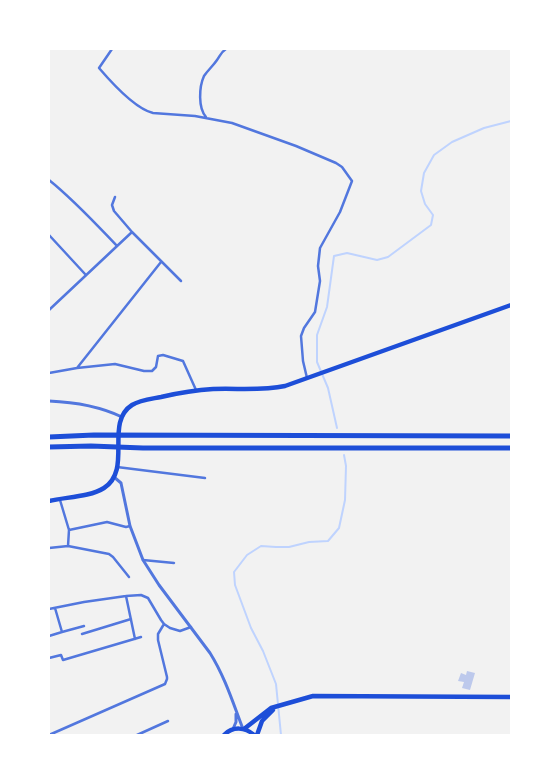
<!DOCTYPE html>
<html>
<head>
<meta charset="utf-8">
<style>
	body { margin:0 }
	#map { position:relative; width:560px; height:784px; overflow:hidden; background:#f2f2f2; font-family:"PT Sans",sans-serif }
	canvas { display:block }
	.frame { position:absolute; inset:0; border:50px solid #fff; pointer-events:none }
</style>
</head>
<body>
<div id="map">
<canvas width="560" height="784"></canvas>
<div class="frame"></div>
</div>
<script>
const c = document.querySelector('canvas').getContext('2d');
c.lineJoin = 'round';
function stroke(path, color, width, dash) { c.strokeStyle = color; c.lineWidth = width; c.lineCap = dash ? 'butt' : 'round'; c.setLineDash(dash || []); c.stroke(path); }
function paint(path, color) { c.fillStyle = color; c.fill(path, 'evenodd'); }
stroke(new Path2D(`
	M 337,428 L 328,388 L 317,362 L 317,335 L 327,307 L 334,256 L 347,253 L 377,260 L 388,257 L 431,225 L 433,215 L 425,204 L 421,191 L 424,173 L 434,155 L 452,142 L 484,128 L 511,121
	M 281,735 L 276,684 L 263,651 L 251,628 L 235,585 L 234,572 L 247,555 L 261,546 L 276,547 L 289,547 L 309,542 L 328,541 L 339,528 L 345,500 L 346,466 L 344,455`), '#bfd3fe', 2);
paint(new Path2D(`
	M 467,671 L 475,673 L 470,690 L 462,688 L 464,682 L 458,681 L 461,673 L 466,675 Z`), '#bdc9ec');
stroke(new Path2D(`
	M 112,49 L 99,68 C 111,82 136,109 153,113 L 195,116 L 232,123 L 296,146 L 336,163 L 342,167 L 352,181 L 340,212 L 320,248 L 318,266 L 320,281 L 315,312 L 304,328 L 301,336 L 303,361 L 307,378
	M 206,117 C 198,108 199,87 204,76 C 208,70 213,66 217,60 C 220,56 221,52 226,49
	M 49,180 C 74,200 95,223 117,246
	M 115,197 L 112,205 L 114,211 L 132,232 L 181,281
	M 49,235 L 85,274
	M 49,310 L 132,232
	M 77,368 L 161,262
	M 49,373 L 77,368 L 115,364 L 144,371 L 152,371 L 156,367 L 158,356 L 163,355 L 183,361 L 196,390
	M 117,467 L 205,478
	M 60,500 L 69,530 L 68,546
	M 69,530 L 107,522 L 126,527 L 130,526
	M 49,548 L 68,546 L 109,554 L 113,557 L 129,577
	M 143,560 L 174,563
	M 126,596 L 135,639
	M 49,609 L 84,602 L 126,596 L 141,595 L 148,598 L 161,620 L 164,624 L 170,628 L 180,631 L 191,627
	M 62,632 L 84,626
	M 82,634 L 131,619
	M 49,636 L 62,632 L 55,608
	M 49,658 L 61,655 L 63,660 L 141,637
	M 49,735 L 165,684 L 167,679 L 167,677 L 158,640 L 158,634 L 164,624
	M 137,735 L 168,721`), '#5277de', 2.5);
stroke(new Path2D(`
	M 49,401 C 73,402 99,406 122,417
	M 114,477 L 121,483 L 130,526 L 143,560 L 159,585 L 210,653 C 225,677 233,703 243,729
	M 233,729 L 236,722 L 236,714`), '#5277de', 3);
stroke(new Path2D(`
	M 49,501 C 65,497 90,497 104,488 C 133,469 104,423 132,405 C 140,400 151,399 161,397 C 178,393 195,390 213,389 C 237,388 262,391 285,386 L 511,305
	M 244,729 L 271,708 L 313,696 L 511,697
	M 224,735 C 233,726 245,727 254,735
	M 257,735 L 262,721 L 273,710`), '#1d4ed8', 4.5);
stroke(new Path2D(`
	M 49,437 L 94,435 L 511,436
	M 49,447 L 91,446 L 143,448 L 511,448`), '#1d4ed8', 5);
</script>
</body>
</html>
